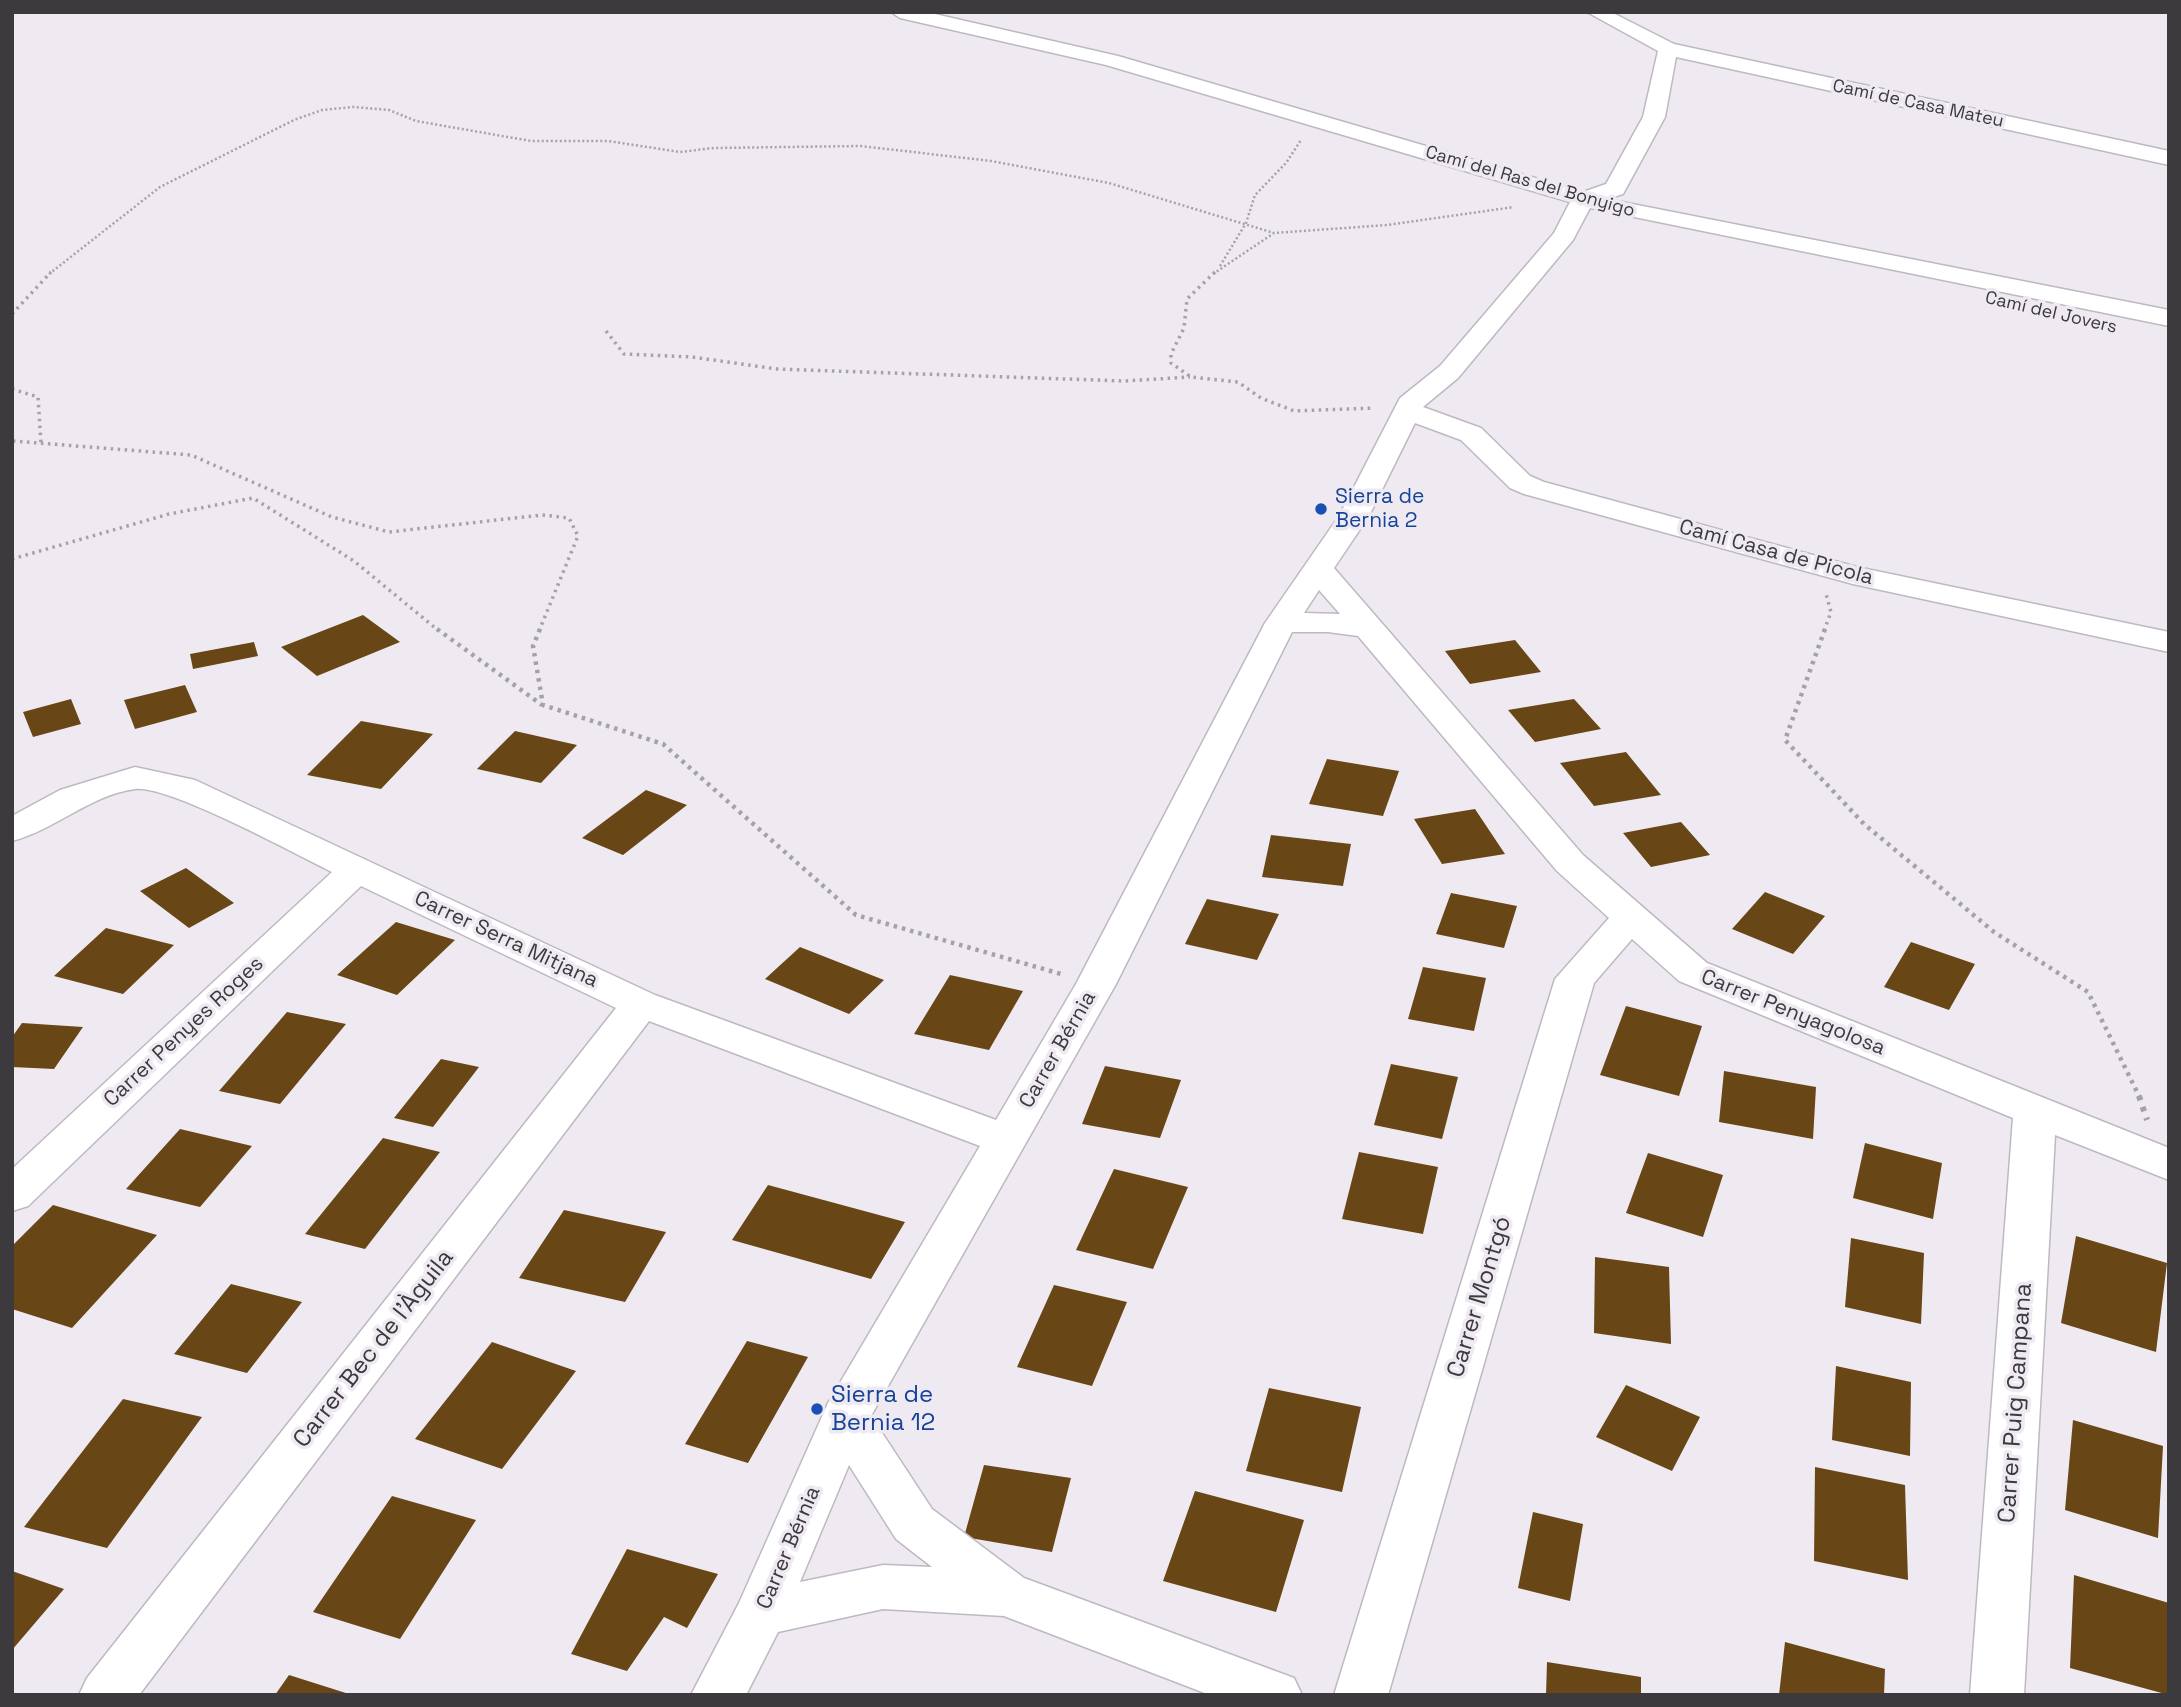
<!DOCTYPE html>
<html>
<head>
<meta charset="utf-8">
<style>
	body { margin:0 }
	#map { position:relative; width:2181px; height:1707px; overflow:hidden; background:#efeaf2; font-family:"Space Grotesk",sans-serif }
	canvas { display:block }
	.frame { position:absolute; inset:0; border:14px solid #3c3a3d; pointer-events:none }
</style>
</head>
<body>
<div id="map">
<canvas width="2181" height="1707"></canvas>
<div class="frame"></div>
</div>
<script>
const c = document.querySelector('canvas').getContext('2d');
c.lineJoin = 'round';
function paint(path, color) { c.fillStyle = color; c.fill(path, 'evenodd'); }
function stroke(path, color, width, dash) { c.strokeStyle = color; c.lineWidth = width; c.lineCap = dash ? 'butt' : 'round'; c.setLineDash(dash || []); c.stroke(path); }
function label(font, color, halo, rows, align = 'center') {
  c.font = font + ' "Space Grotesk",sans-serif'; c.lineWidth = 7; c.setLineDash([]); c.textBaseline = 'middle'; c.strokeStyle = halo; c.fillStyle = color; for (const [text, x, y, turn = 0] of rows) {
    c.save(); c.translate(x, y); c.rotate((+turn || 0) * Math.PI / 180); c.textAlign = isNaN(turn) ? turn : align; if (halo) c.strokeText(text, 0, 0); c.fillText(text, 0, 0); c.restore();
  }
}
paint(new Path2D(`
	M 363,615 L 400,642 L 317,676 L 281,647 Z
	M 1515,640 L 1541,672 L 1470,684 L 1445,651 Z
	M 254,642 L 258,656 L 193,669 L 190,654 Z
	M 185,685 L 197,712 L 135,729 L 124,700 Z
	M 71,699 L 81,724 L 33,737 L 23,712 Z
	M 1574,699 L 1601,729 L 1535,742 L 1508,710 Z
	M 361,721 L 433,734 L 381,789 L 307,775 Z
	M 515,731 L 577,745 L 541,783 L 477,769 Z
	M 1626,752 L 1661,795 L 1594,806 L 1560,763 Z
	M 1327,759 L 1399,771 L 1383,816 L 1309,804 Z
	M 646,790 L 687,805 L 623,855 L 582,838 Z
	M 1475,809 L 1505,854 L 1442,864 L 1414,819 Z
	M 1681,822 L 1710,855 L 1651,867 L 1623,833 Z
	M 1271,835 L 1351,844 L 1343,886 L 1262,877 Z
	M 186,868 L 234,903 L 189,928 L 140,891 Z
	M 1765,892 L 1825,916 L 1793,954 L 1732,929 Z
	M 1451,893 L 1517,906 L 1504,948 L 1436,934 Z
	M 1207,899 L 1279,914 L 1257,960 L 1185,944 Z
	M 396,922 L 455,940 L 397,995 L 337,975 Z
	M 106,928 L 174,945 L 123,994 L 54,976 Z
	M 1911,942 L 1975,964 L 1949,1010 L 1884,987 Z
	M 800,947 L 884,980 L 849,1014 L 765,979 Z
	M 1423,967 L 1486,978 L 1474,1031 L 1408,1019 Z
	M 950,975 L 1023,991 L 989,1050 L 914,1034 Z
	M 1626,1006 L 1702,1026 L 1679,1096 L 1600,1075 Z
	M 287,1012 L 346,1024 L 280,1104 L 219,1091 Z
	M 22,1023 L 83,1027 L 54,1069 L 12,1067 L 12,1037 Z
	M 441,1059 L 479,1067 L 433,1127 L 394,1118 Z
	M 1391,1064 L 1458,1077 L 1442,1139 L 1374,1125 Z
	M 1105,1066 L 1181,1080 L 1160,1138 L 1082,1124 Z
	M 1724,1071 L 1816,1087 L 1813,1139 L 1719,1122 Z
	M 180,1129 L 252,1146 L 200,1207 L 126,1189 Z
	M 383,1138 L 440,1152 L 365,1249 L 305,1234 Z
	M 1865,1143 L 1942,1163 L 1933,1219 L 1853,1198 Z
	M 1359,1152 L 1438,1167 L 1423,1234 L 1342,1219 Z
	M 1648,1153 L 1723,1175 L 1703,1237 L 1626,1213 Z
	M 1114,1169 L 1188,1187 L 1153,1269 L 1076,1250 Z
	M 768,1185 L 905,1222 L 871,1279 L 732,1240 Z
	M 53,1205 L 157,1235 L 72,1328 L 12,1309 L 12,1246 Z
	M 564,1210 L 666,1232 L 625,1302 L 519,1278 Z
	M 2076,1236 L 2167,1263 L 2156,1352 L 2061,1323 Z
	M 1851,1238 L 1924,1253 L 1921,1324 L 1845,1307 Z
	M 1595,1257 L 1669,1267 L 1671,1344 L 1594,1333 Z
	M 231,1284 L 302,1302 L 247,1373 L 174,1354 Z
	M 1054,1285 L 1127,1302 L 1092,1386 L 1017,1367 Z
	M 747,1341 L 808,1357 L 748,1463 L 685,1444 Z
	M 492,1342 L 576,1371 L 502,1469 L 415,1439 Z
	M 1836,1366 L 1911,1382 L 1910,1456 L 1832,1440 Z
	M 1626,1385 L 1700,1417 L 1672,1471 L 1596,1437 Z
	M 1269,1388 L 1361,1407 L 1342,1492 L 1246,1471 Z
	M 123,1399 L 202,1417 L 107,1548 L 24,1527 Z
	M 2073,1420 L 2163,1446 L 2158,1538 L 2065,1510 Z
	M 984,1465 L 1071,1478 L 1052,1552 L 964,1537 Z
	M 1815,1467 L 1905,1485 L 1908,1580 L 1814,1561 Z
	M 1195,1491 L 1304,1520 L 1276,1612 L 1163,1581 Z
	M 392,1496 L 476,1520 L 400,1639 L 313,1612 Z
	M 1533,1512 L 1583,1524 L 1570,1601 L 1518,1588 Z
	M 627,1549 L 718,1574 L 687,1628 L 664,1617 L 627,1671 L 571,1654 Z
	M 12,1571 L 64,1589 L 12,1650 Z
	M 2074,1575 L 2169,1603 L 2169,1695 L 2070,1668 Z
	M 1785,1642 L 1885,1669 L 1884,1695 L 1779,1695 Z
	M 1547,1662 L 1641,1677 L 1641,1695 L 1546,1695 Z
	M 289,1675 L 349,1694 L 349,1695 L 275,1695 Z`), '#684616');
const street = new Path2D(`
	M 891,12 L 926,12 L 1118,56 L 1583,192 L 1606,184 L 1643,117 L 1658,51 L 1587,12 L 1611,12 L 1674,44 L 2169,151 L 2169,165 L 1676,57 L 1665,117 L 1623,194 L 1607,199 L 2169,310 L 2169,326 L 1590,208 L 1573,240 L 1458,378 L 1423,407 L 1481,428 L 1530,476 L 1544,482 L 1857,567 L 2169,632 L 2169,652 L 1853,584 L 1524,494 L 1510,488 L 1461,440 L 1415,423 L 1369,516 L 1334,568 L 1583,855 L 1707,963 L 2169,1148 L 2169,1180 L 2055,1135 L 2024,1695 L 1970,1695 L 2013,1118 L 1679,981 L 1632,939 L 1594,983 L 1388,1695 L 1334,1695 L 1555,979 L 1609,918 L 1557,871 L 1358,636 L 1328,632 L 1292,632 L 1116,984 L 871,1416 L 932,1509 L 1024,1578 L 1294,1678 L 1302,1695 L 1210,1695 L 1004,1616 L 883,1609 L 778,1632 L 746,1695 L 691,1695 L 739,1603 L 828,1403 L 980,1146 L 649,1021 L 139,1695 L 79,1695 L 87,1678 L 616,1008 L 361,886 L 28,1206 L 12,1211 L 12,1169 L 332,872 C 295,854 169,785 135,789 C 90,795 55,830 12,841 L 12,816 L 60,790 L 135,767 L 195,780 L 655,995 L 996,1120 L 1076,984 L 1265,623 L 1339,516 L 1400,398 L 1440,366 L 1554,233 L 1570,202 L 1106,65 L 900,18 ZM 1319,590 L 1340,614 L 1304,613 ZM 849,1465 L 896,1539 L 932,1567 L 883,1565 L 800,1582 Z`);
stroke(street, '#beb9c1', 3);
stroke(new Path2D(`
	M 1220,266 L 1246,223 L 1255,195 L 1286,163 L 1301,140
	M 49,274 L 160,187 L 294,120 L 322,110 L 353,107 L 389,110 L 416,121 L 531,141 L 608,141 L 680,152 L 714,148 L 861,146 L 991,161 L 1109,183 L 1274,233
	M 1213,274 L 1274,233 L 1387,225 L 1514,207`), '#a5a2a7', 2.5, [2, 2.5]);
stroke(new Path2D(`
	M 1215,272 L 1187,299 L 1184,328 L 1171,354 L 1171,363 L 1191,377 L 1238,382 L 1261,398 L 1294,411 L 1374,408
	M 12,314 L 51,272
	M 606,331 L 624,354 L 692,357 L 777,369 L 1124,381 L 1190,377
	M 12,389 L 38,397 L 41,443
	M 13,441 L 191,455 L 332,517 L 389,532 L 542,515 L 569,518 L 578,536 L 539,631
	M 12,559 L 169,514 L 253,498 L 354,561 L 439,631
	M 1824,631 L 1831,612 L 1826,594`), '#a5a2a7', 3.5, [2.5, 4.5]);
stroke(new Path2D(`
	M 437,629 L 542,705
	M 540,629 L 533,646 L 543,705 L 663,744 L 856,915 L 1061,974
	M 1825,629 L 1785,740 L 1864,824 L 1994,932 L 2088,992 L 2140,1098`), '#a5a2a7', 4.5, [3.5, 5]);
stroke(new Path2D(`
	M 2139,1096 L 2147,1120`), '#a5a2a7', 6, [4.5, 7]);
paint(street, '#fff');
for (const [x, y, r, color] of [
	[1321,509,7,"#1a4fb4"],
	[817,1409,7,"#1a4fb4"]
]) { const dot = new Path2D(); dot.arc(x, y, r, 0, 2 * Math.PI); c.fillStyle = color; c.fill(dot); stroke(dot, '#efeaf2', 2.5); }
label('18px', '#3c3a3d', '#efeaf2', [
	["Camí de Casa Mateu",1918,104,12],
	["Camí del Ras del Bonyigo",1530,182,16],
	["Camí del Jovers",2051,313,13]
]);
label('21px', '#164399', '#efeaf2', [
	["Sierra de",1335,497],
	["Bernia 2",1335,521]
], 'left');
label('21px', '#3c3a3d', '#efeaf2', [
	["Camí Casa de Picola",1776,553,15],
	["Carrer Serra Mitjana",506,940,25],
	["Carrer Penyagolosa",1793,1013,22],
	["Carrer Penyes Roges",184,1032,-43],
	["Carrer Bérnia",1058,1050,-60],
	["Carrer Bérnia",789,1548,-67]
]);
label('24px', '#3c3a3d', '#efeaf2', [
	["Carrer Montgó",1480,1297,-73],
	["Carrer Bec de l'Àguila",374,1349,-52],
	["Carrer Puig Campana",2016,1403,-86]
]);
label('24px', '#164399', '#efeaf2', [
	["Sierra de",831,1395],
	["Bernia 12",831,1423]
], 'left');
</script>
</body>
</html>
